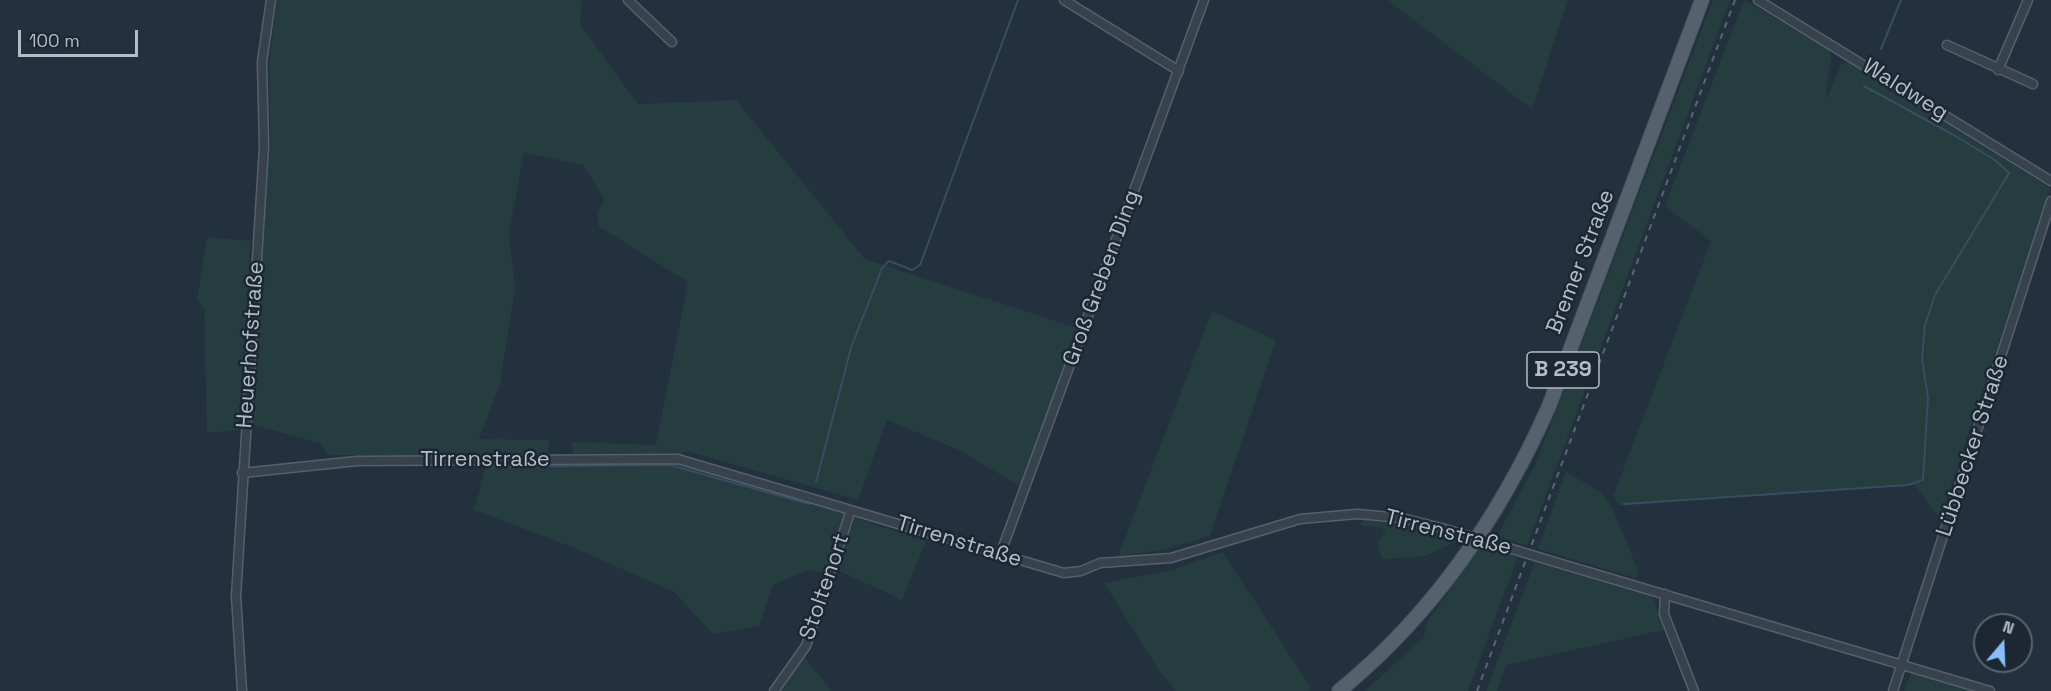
<!DOCTYPE html>
<html>
<head>
<meta charset="utf-8">
<style>
	body { margin:0 }
	#map { position:relative; width:2051px; height:691px; overflow:hidden; background:#23303d; font-family:"Space Grotesk",sans-serif }
	canvas { display:block }
	.north { position:absolute; left:1973px; top:613px; width:60px; height:60px; box-sizing:border-box; background:#1c2732; border:2px solid #58636e; border-radius:50%; rotate:19deg; font-size:16px; font-weight:700; line-height:24px; text-align:center; color:#b2bdc8 }
	.north::after { content:''; display:block; margin:auto; width:21px; height:27px; background:#86bdfa; clip-path:polygon(50% 0,100% 100%,50% 72%,0 100%) }
	.scale { position:absolute; left:18px; top:30px; width:120px; height:27px; box-sizing:border-box; border:3px solid #b2bdc8; border-top:0; padding-left:8px; font-size:18px; line-height:21px; white-space:nowrap; color:#b2bdc8; -webkit-text-stroke:4px #1c2732; paint-order:stroke }
</style>
</head>
<body>
<div id="map">
<canvas width="2051" height="691"></canvas>
<div class="north">N</div>
<div class="scale">100 m</div>
</div>
<script>
const c = document.querySelector('canvas').getContext('2d');
c.lineJoin = 'round';
function paint(path, color) { c.fillStyle = color; c.fill(path, 'evenodd'); }
function stroke(path, color, width, dash) { c.strokeStyle = color; c.lineWidth = width; c.lineCap = dash ? 'butt' : 'round'; c.setLineDash(dash || []); c.stroke(path); }
function label(font, color, halo, rows, align = 'center') {
  c.font = font + ' "Space Grotesk",sans-serif'; c.lineWidth = 5; c.setLineDash([]); c.textBaseline = 'middle'; c.strokeStyle = halo; c.fillStyle = color; for (const [text, x, y, turn = 0] of rows) {
    c.save(); c.translate(x, y); c.rotate((+turn || 0) * Math.PI / 180); c.textAlign = isNaN(turn) ? turn : align; if (halo) c.strokeText(text, 0, 0); c.fillText(text, 0, 0); c.restore();
  }
}
paint(new Path2D(`
	M 277,0 L 582,0 L 580,24 L 638,104 L 736,100 L 865,259 L 1077,328 L 1021,487 L 961,451 L 887,420 L 858,500 L 686,451 L 679,455 L 573,457 L 572,442 L 656,445 L 688,282 L 598,226 L 597,212 L 605,200 L 583,165 L 524,153 L 509,233 L 515,289 L 500,384 L 479,439 L 549,440 L 548,457 L 328,455 L 319,443 L 250,424 L 270,145 L 269,63 Z
	M 1387,0 L 1568,0 L 1532,109 Z
	M 1713,0 L 1730,0 L 1527,546 L 1497,536 L 1536,463 Z
	M 1744,0 L 1829,49 C 1836,64 1823,82 1827,99 L 1840,66 L 1847,61 L 2050,188 L 1940,520 L 1915,485 L 1620,505 L 1613,496 L 1711,241 L 1665,206 Z
	M 207,237 L 251,241 L 239,430 L 207,433 L 204,308 L 197,300 Z
	M 1212,311 L 1276,340 L 1210,536 L 1162,550 L 1118,556 Z
	M 677,463 L 847,511 L 826,574 L 808,570 L 773,585 L 759,626 L 713,634 L 674,592 L 572,547 L 474,510 L 486,466 Z
	M 1566,471 L 1601,493 L 1612,507 L 1638,570 L 1636,578 L 1538,549 Z
	M 855,518 L 926,541 L 902,600 L 837,570 Z
	M 1362,520 C 1393,523 1430,525 1457,541 L 1426,556 L 1382,559 L 1377,544 L 1386,529 L 1360,525 Z
	M 1482,545 L 1518,556 L 1468,691 L 1365,691 L 1424,637 L 1427,622 Z
	M 1223,552 L 1311,688 L 1308,691 L 1176,691 L 1160,672 L 1104,583 L 1172,570 Z
	M 1535,562 L 1653,597 L 1664,630 L 1506,665 L 1497,691 L 1486,691 Z
	M 804,657 L 832,691 L 781,691 Z
	M 1912,670 L 1978,691 L 1904,691 Z`), '#253d3e');
stroke(new Path2D(`
	M 1881,49 L 1901,0
	M 489,467 L 670,465 L 809,504
	M 816,482 L 851,348 L 882,268 L 889,261 L 912,270 L 920,265 L 1018,0
	M 1624,504 L 1908,485 L 1923,480 L 1928,398 L 1922,358 L 1925,325 L 1935,295 L 2009,173 L 1995,160 L 1952,134 L 1864,86`), '#364d64', 2);
const street = new Path2D(`
	M 628,0 L 672,42
	M 1064,0 L 1179,71
	M 1758,0 L 2051,181
	M 1947,45 L 2033,84
	M 1998,70 L 2028,0
	M 242,473 L 357,461 L 678,459 L 1064,573 L 1081,571 L 1100,563 L 1171,558 L 1300,519 L 1357,514 L 1402,518 L 1449,530
	M 1000,555 L 1204,0
	M 1555,562 L 1990,691
	M 1665,594 L 1664,614 L 1694,691
	M 242,691 L 236,596 L 264,147 L 262,62 L 271,0
	M 774,691 L 806,646 L 851,510
	M 1893,691 L 2051,201`);
const primary = new Path2D(`
	M 1339,691 C 1433,614 1500,517 1549,406 L 1702,0`);
stroke(street, '#55606b', 11);
stroke(primary, '#404b56', 16);
stroke(street, '#37424d', 8);
stroke(primary, '#55616d', 14);
stroke(new Path2D(`
	M 1477,691 L 1735,0`), '#596674', 2, [6, 6]);
const streetBridge = new Path2D(`
	M 1449,530 L 1555,562`);
stroke(streetBridge, '#55606b', 11, []);
stroke(streetBridge, '#37424d', 8);
for (const [x, y, w] of [
	[1563,370,72]
]) { const box = new Path2D(); box.roundRect(x - w / 2, y - 18, w, 36, 4.5); c.fillStyle = '#1c2732'; c.fill(box); stroke(box, '#b2bdc8', 1.5); }
label('bold 21px', '#b2bdc8', null, [
	["B 239",1563,370]
]);
label('22px', '#b2bdc8', '#1c2732', [
	["Waldweg",1905,90,32],
	["Bremer Straße",1581,262,-69],
	["Groß Greben Ding",1102,278,-70],
	["Heuerhofstraße",251,345,-86],
	["Lübbecker Straße",1973,446,-72],
	["Tirrenstraße",485,460],
	["Tirrenstraße",1448,533,14],
	["Tirrenstraße",959,542,17],
	["Stoltenort",825,587,-71]
]);
</script>
</body>
</html>
